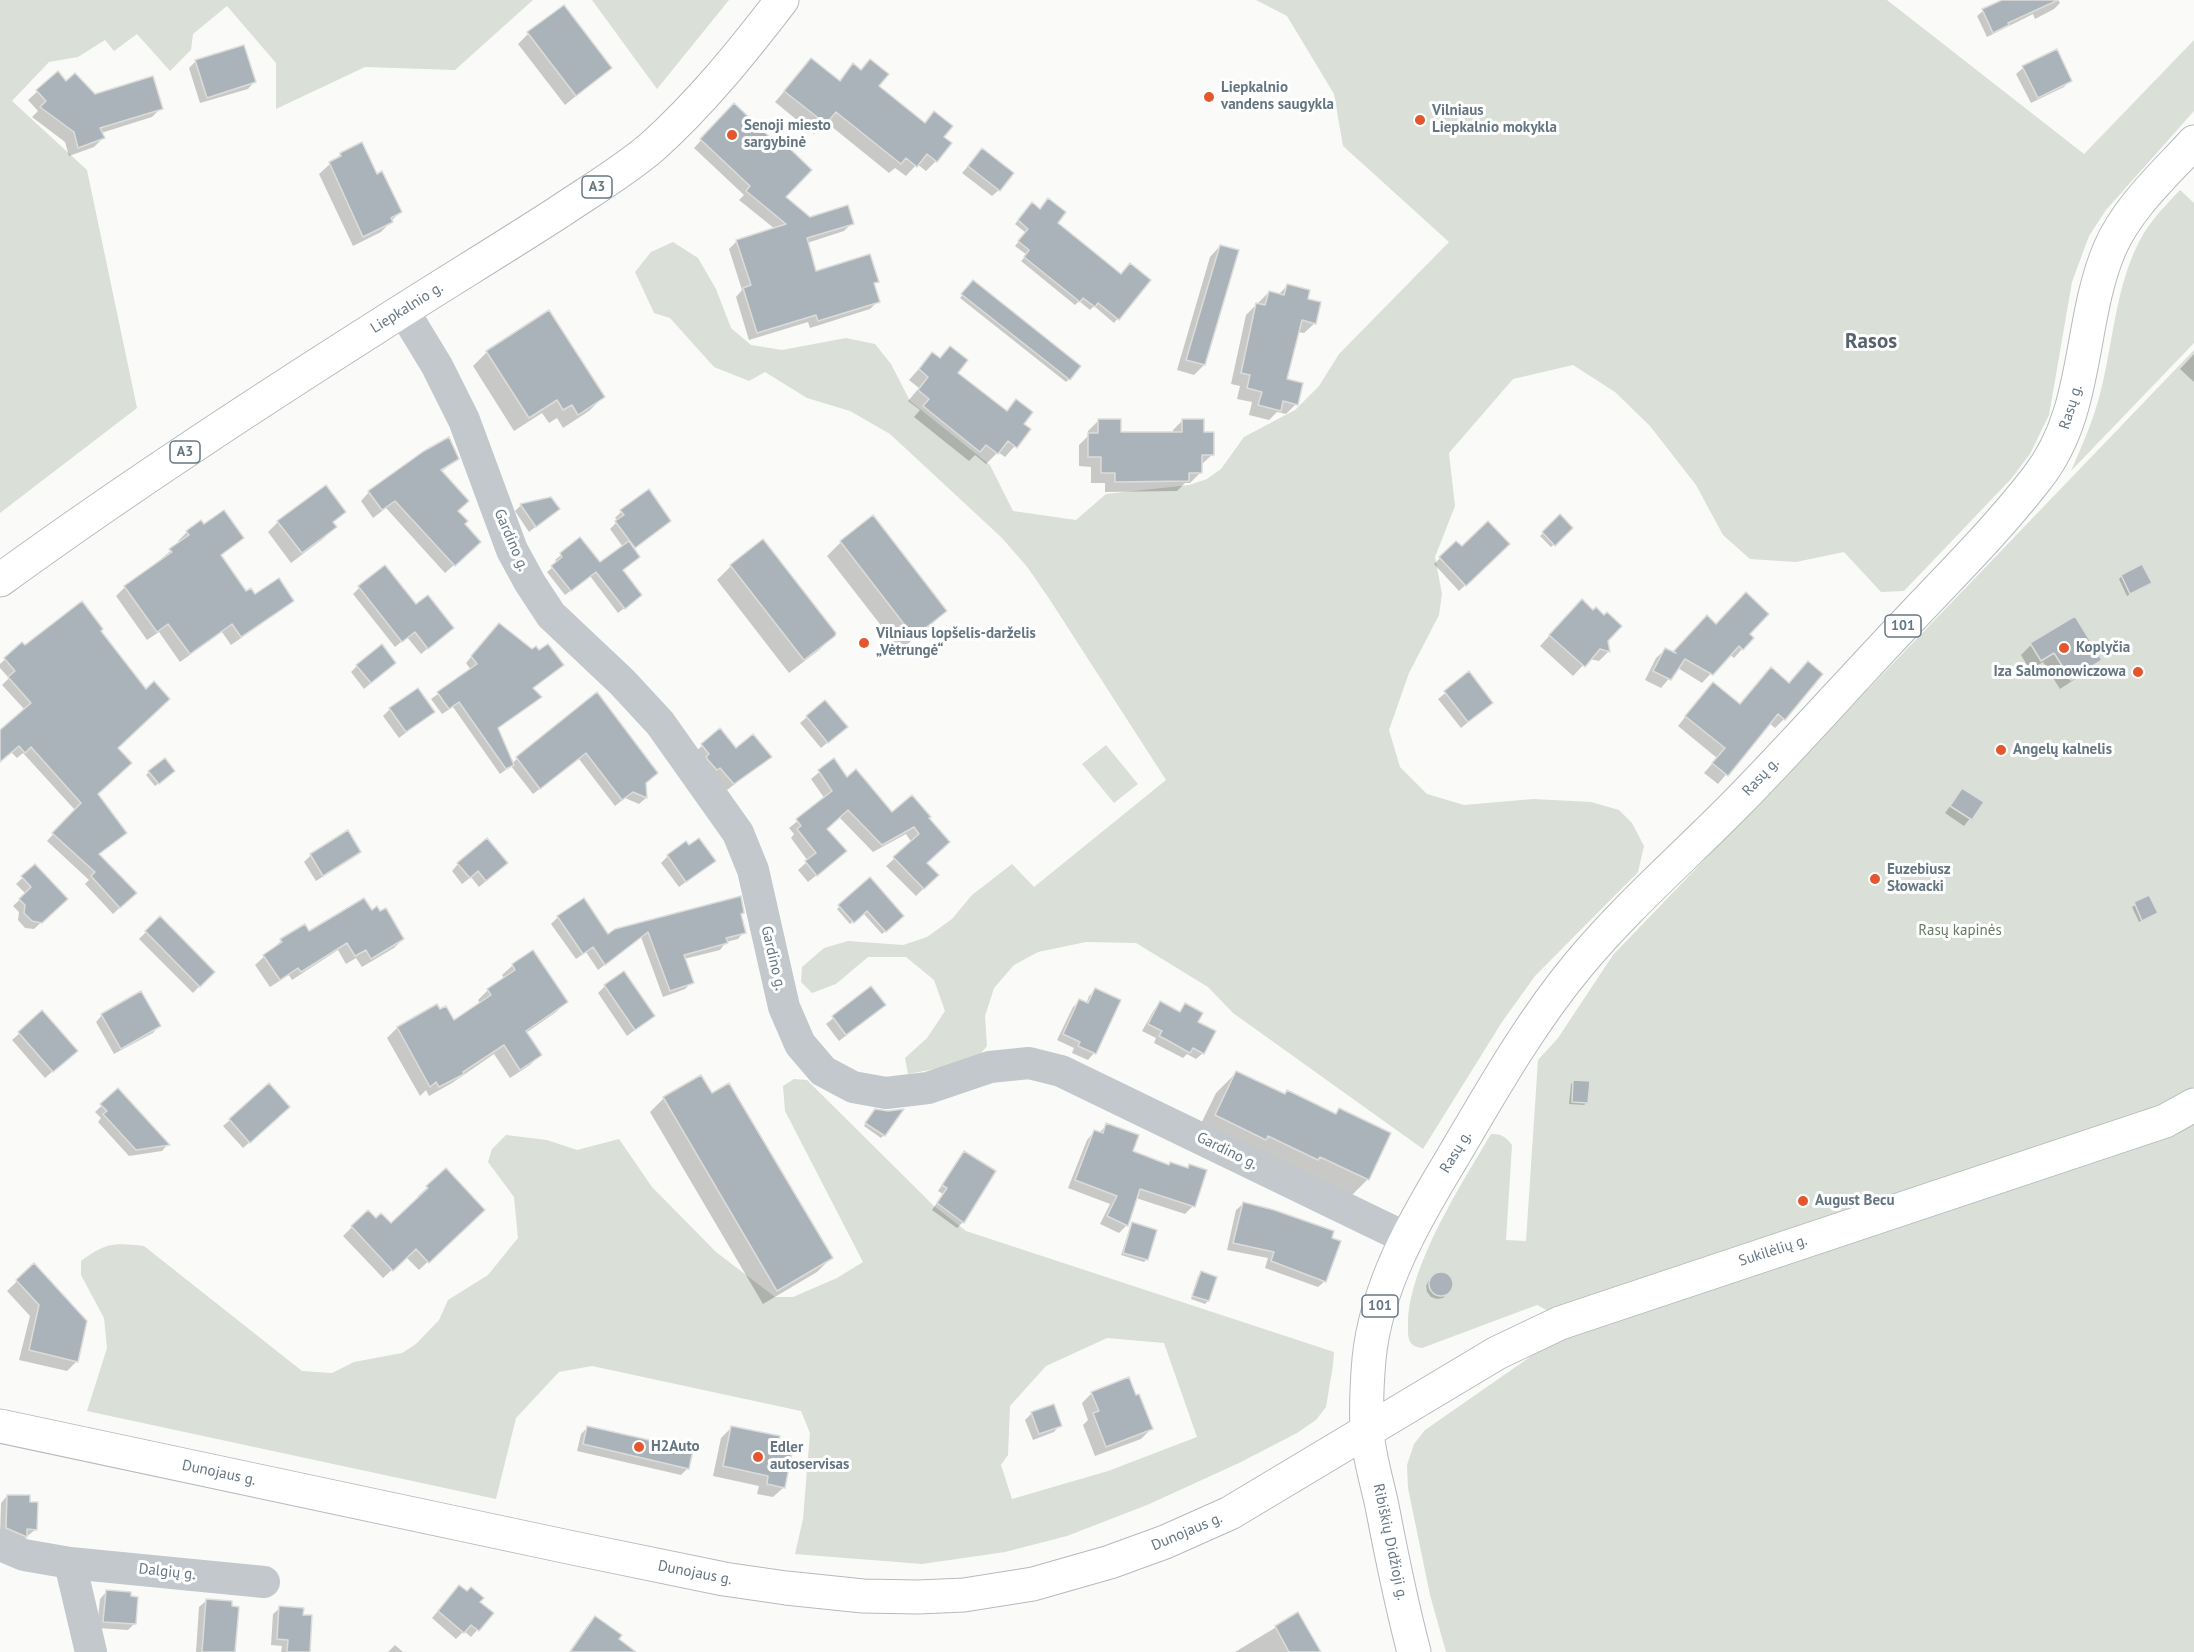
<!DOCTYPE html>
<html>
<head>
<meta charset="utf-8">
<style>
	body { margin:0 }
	canvas { display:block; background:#fafaf8 }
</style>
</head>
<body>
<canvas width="2194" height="1652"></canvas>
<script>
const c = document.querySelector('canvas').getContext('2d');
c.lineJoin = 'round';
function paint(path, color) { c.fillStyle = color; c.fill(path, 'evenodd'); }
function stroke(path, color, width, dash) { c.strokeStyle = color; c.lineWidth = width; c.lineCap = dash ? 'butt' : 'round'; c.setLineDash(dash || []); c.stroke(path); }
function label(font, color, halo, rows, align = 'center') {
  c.font = font + ' "PT Sans",sans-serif'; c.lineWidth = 6; c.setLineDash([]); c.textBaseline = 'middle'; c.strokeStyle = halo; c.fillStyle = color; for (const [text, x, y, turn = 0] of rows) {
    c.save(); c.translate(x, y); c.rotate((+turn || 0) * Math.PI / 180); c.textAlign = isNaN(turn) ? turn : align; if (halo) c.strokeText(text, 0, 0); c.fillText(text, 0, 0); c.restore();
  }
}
paint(new Path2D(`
	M 0,0 L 533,0 L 455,70 L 365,67 L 276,109 L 276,63 L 227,6 L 193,34 L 191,50 L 170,71 L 137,34 L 114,51 L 105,40 L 78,57 L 49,62 L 12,101 L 87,170 L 137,408 L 0,513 Z
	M 592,0 L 729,0 L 657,89 Z
	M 1256,0 L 1887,0 L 2084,154 L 2194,40 L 2194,111 L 2106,210 L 2089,236 L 2072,282 L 2049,415 L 2030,454 L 2011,479 L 1904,591 L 1881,592 L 1844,552 L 1796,562 L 1750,559 L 1723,535 L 1696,485 L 1650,426 L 1615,392 L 1573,365 L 1513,379 L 1449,453 L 1455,506 L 1435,557 L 1442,594 L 1439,615 L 1409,673 L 1389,730 L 1400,767 L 1427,794 L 1464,805 L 1533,799 L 1591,802 L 1619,810 L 1632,823 L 1644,846 L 1638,872 L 1535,976 L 1502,1022 L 1423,1149 L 1233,1013 L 1208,987 L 1136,943 L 1086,942 L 1038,952 L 1014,965 L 994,988 L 985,1016 L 987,1046 L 978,1057 L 961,1064 L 908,1074 L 905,1058 L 927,1038 L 945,1011 L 934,980 L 906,957 L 868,957 L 836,984 L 812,993 L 801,982 L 802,967 L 824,948 L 848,941 L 903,945 L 927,937 L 952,919 L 972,895 L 1012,864 L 1034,887 L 1166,780 L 1050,600 L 1028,568 L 1002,538 L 890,434 L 850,411 L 807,398 L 765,372 L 749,381 L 714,367 L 670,318 L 654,313 L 635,272 L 651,252 L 673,242 L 698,258 L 716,289 L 731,328 L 751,345 L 782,350 L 846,338 L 875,344 L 891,364 L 910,401 L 990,465 L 1013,511 L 1076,520 L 1106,494 L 1189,485 L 1207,479 L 1221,469 L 1244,437 L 1295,410 L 1319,386 L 1339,354 L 1449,242 L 1343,146 L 1334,94 L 1287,16 Z
	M 2180,190 L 2194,203 L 2194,343 L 2071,471 C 2082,446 2093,421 2100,394 C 2113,345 2115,290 2138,244 C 2148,223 2164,207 2180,190 Z
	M 2194,350 L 2194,1087 L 2153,1113 L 1548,1311 L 1537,1305 L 1422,1348 C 1407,1346 1408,1337 1408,1324 C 1409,1265 1461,1185 1491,1134 C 1502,1134 1506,1137 1512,1145 L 1506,1240 L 1526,1241 L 1538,1060 L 1558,1038 L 1613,955 Z
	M 1106,745 L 1138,784 L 1114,803 L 1082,764 Z
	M 794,1079 L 807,1080 L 934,1206 L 966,1231 L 1334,1352 L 1333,1365 L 1326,1407 L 1316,1420 L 1297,1433 L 1239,1463 L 1147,1505 L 1067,1536 L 1005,1552 L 922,1564 L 795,1554 L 803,1519 L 810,1433 L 801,1411 L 592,1366 L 559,1372 L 516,1418 L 496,1499 L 87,1411 L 107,1348 L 104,1318 L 81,1275 L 81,1261 C 107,1242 114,1243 144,1246 L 302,1371 L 332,1373 L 354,1362 L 402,1353 L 416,1344 L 439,1320 L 448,1300 L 488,1275 L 518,1238 L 514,1197 L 488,1162 L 492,1149 L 506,1135 L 547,1140 L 577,1150 L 619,1139 L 652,1187 L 716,1252 L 775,1297 L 793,1297 L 837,1278 L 863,1262 L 785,1111 L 783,1086 ZM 1107,1338 L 1164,1343 L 1197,1437 L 1108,1471 L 1012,1499 L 1001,1465 L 1008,1455 L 1010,1406 L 1046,1366 Z
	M 2194,1120 L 2194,1652 L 1446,1652 L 1430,1595 L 1408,1488 L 1407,1465 L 1414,1444 L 1425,1430 L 1540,1350 L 1573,1336 Z`), '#dadfd7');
paint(new Path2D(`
	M 2005,0 L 2058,0 L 2060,3 L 2054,9 L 2035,19 L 2033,14 L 1987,37 L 1977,16 L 1983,11 Z
	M 528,34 L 610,68 L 565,105 L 518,44 Z
	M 811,60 L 838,82 L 853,65 L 860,71 L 870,61 L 877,86 L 924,124 L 934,113 L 942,138 L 936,161 L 926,171 L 917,164 L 906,176 L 895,168 L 889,173 L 826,122 L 814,134 L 775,102 Z
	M 196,61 L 254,82 L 248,89 L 200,103 L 189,68 Z
	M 2023,68 L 2070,80 L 2064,87 L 2031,103 L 2016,74 Z
	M 58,73 L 66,83 L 95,96 L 161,108 L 152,117 L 101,133 L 103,138 L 94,147 L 69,156 L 65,142 L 32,117 L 38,111 L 28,100 Z
	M 726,113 L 784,197 L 810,218 L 852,223 L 844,231 L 807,243 L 815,273 L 877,281 L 873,285 L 878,301 L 870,309 L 810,328 L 808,322 L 749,340 L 736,297 L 742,290 L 729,249 L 737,241 L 775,229 L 739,200 L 744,195 L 694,148 Z
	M 982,150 L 999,190 L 992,196 L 962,173 Z
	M 341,154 L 376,176 L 400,212 L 381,232 L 353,246 L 319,174 Z
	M 1028,208 L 1056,223 L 1121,275 L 1149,280 L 1114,323 L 1094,306 L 1090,310 L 1079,301 L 1075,305 L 1021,261 L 1027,255 L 1015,246 L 1026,233 L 1015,224 Z
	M 1220,246 L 1204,365 L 1194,375 L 1177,370 L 1210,257 Z
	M 970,284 L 1079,366 L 1069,379 L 1066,382 L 960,298 Z
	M 1287,286 L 1306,300 L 1315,323 L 1304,333 L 1297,332 L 1286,380 L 1296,404 L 1286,414 L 1277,412 L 1269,420 L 1249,415 L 1252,402 L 1237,399 L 1240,386 L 1231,384 L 1246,315 L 1269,292 L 1278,295 Z
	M 549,312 L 603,397 L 589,411 L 563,428 L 557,418 L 549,423 L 542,413 L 514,431 L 473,366 L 487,352 Z
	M 950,348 L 956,373 L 1006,412 L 1016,401 L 1022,424 L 1029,430 L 1005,457 L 998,452 L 986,464 L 975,455 L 969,461 L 914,417 L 920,410 L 908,401 L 919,388 L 909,380 L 932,354 L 939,359 Z
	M 2194,354 L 2194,382 L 2180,369 Z
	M 1099,420 L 1119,434 L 1173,434 L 1173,430 L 1183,420 L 1203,433 L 1213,454 L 1201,465 L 1201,472 L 1190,483 L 1185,483 L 1177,491 L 1105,492 L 1105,483 L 1091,483 L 1091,467 L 1079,466 L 1079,445 L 1088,436 L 1088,431 Z
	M 457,459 L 441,472 L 463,524 L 471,550 L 445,573 L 386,508 L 373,518 L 361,501 L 369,492 Z
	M 649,491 L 669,521 L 633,550 L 638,557 L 621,571 L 635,600 L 618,613 L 590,576 L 565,595 L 547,572 L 558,563 L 555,560 L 580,539 L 600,564 L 623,547 L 610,529 L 618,521 L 615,518 L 621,512 Z
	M 521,505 L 558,509 L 529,532 L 515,511 Z
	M 344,512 L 332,523 L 335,527 L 324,538 L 291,563 L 268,532 L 278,522 Z
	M 1560,517 L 1571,528 L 1551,547 L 1540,536 Z
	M 203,527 L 242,538 L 220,556 L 246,593 L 292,600 L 283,609 L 231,645 L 222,632 L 180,662 L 159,632 L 147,640 L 116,596 L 125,587 L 163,561 L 161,559 L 180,543 L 178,541 L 187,532 Z
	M 841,542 L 945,611 L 931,625 L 900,650 L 827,556 Z
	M 1456,543 L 1462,549 L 1508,544 L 1459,591 L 1434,564 Z
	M 731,566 L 834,635 L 819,650 L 789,673 L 717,580 Z
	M 2122,576 L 2150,582 L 2127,596 L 2119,579 Z
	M 359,588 L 416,606 L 452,628 L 421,654 L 407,637 L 395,647 L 353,594 Z
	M 1571,612 L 1607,640 L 1609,651 L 1599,661 L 1589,659 L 1573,676 L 1540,646 Z
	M 1716,625 L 1748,634 L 1752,638 L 1734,658 L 1729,654 L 1702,683 L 1678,668 L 1661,688 L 1645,680 L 1656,658 L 1665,650 L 1673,654 Z
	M 99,631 L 117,748 L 96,794 L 118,839 L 98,855 L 135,893 L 113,914 L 85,884 L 89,880 L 47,841 L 75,810 L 23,753 L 17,758 L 11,752 L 0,761 L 0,731 L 25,710 L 2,685 L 9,678 L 0,668 L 0,664 L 22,644 L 25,647 Z
	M 493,631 L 562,665 L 532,689 L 534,703 L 496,729 L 512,763 L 597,694 L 644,784 L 646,798 L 639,804 L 625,798 L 615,806 L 579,759 L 533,794 L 511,766 L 500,774 L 453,707 L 442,714 L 431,699 L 471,670 L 466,663 Z
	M 2031,645 L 2100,660 L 2089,670 L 2060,689 L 2043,662 L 2030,670 L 2021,655 Z
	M 394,663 L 364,689 L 351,672 L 357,666 Z
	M 1771,669 L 1784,719 L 1775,728 L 1769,723 L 1718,784 L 1704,773 L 1717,758 L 1678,726 L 1704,693 L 1739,706 Z
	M 1469,674 L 1484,709 L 1461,728 L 1438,699 Z
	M 390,709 L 433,712 L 399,738 L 383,716 Z
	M 807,717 L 839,733 L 821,748 L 800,723 Z
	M 720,730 L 736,750 L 770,757 L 727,790 L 695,752 Z
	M 834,760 L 847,779 L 892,814 L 912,797 L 926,863 L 937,875 L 916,896 L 886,866 L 912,843 L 906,834 L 873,852 L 839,817 L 826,830 L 837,859 L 808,882 L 798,870 L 808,861 L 791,838 L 794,834 L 789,828 L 825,799 L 811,779 Z
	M 149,772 L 170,774 L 155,786 L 146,775 Z
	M 1962,790 L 1982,803 L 1964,826 L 1945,813 Z
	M 360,852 L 353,858 L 316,881 L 304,862 L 311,855 Z
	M 668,856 L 714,861 L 679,887 L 661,863 Z
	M 458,864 L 499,870 L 479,887 L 471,877 L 462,884 L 452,871 Z
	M 35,866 L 66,899 L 34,929 L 25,928 L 18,920 L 19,912 L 13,906 L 26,894 L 16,884 Z
	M 870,880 L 902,916 L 882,934 L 863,913 L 850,924 L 837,909 Z
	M 2148,897 L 2156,913 L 2139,922 L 2132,907 Z
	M 371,912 L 403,939 L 394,948 L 362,967 L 356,958 L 346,964 L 338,950 L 292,980 L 289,975 L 270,987 L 255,965 L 281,941 L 304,926 L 309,933 Z
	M 743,913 L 740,915 L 744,932 L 738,939 L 726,942 L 720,950 L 684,959 L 692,982 L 685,989 L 663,997 L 641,937 L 598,970 L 586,952 L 576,959 L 551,924 L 558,917 L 608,936 Z
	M 160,918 L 213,972 L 193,993 L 139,939 Z
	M 533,952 L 566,1002 L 556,1012 L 526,1033 L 540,1055 L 530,1065 L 510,1078 L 494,1054 L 452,1083 L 429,1096 L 426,1090 L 420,1096 L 387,1038 L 397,1028 L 453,1023 L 481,1004 L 478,1000 L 488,990 L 505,979 L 502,975 L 512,966 Z
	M 605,986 L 653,1016 L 627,1036 L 598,993 Z
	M 871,988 L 877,1012 L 839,1041 L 826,1024 Z
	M 1096,990 L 1119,1000 L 1094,1053 L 1088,1060 L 1072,1053 L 1074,1048 L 1057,1040 L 1073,1007 L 1080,1001 L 1086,1004 L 1089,996 Z
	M 1160,1003 L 1178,1013 L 1185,1005 L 1196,1023 L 1203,1053 L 1196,1059 L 1187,1054 L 1183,1058 L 1154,1043 L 1156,1038 L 1142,1031 L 1154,1010 Z
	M 42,1013 L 69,1057 L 45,1078 L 12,1040 Z
	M 102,1015 L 159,1026 L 153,1033 L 114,1054 L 96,1022 Z
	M 1237,1072 L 1284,1095 L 1335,1114 L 1339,1110 L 1368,1179 L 1347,1200 L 1195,1136 L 1216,1093 Z
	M 701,1077 L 711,1095 L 831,1258 L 817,1272 L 763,1304 L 650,1112 L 664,1098 Z
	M 1574,1081 L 1587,1102 L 1584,1105 L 1569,1104 L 1571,1084 Z
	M 118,1090 L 168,1144 L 162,1151 L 129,1156 L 98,1122 L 101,1118 L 95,1112 Z
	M 282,1113 L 243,1148 L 223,1126 L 230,1120 Z
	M 872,1114 L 884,1135 L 881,1138 L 864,1126 Z
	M 1107,1125 L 1131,1152 L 1168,1166 L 1186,1169 L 1190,1166 L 1193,1206 L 1185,1214 L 1136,1198 L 1127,1225 L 1119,1233 L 1100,1224 L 1110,1204 L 1068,1188 L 1087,1140 L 1095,1131 L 1099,1133 Z
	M 964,1152 L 994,1171 L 963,1222 L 957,1228 L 932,1210 L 943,1194 L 938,1191 Z
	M 446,1170 L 474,1219 L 419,1270 L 406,1257 L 383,1278 L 343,1236 L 352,1227 L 376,1220 L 390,1225 L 420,1198 L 418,1196 Z
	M 1243,1204 L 1325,1281 L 1318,1287 L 1265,1268 L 1268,1258 L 1227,1250 L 1236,1210 Z
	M 1133,1224 L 1147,1259 L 1144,1262 L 1121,1255 L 1130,1227 Z
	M 34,1265 L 77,1361 L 67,1371 L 19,1360 L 30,1316 L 7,1291 Z
	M 1201,1273 L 1208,1301 L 1205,1304 L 1191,1299 L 1198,1276 Z
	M 1438,1274 L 1445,1274 L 1450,1278 L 1452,1284 L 1451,1290 L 1443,1298 L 1437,1299 L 1431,1297 L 1427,1292 L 1426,1286 L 1429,1280 Z
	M 1092,1393 L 1151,1429 L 1141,1439 L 1095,1456 L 1083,1425 L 1088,1420 L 1082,1403 Z
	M 1032,1413 L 1060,1425 L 1054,1432 L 1033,1440 L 1025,1420 Z
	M 588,1427 L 688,1468 L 681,1475 L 577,1451 L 581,1434 Z
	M 731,1428 L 776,1446 L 784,1487 L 773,1497 L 757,1494 L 759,1486 L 713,1476 L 721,1438 Z
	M 7,1496 L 28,1503 L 36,1529 L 19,1543 L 0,1535 L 1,1503 Z
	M 106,1592 L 129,1598 L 134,1624 L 128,1630 L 97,1628 L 100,1599 Z
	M 453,1593 L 478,1602 L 491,1614 L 471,1637 L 464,1631 L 456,1639 L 432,1618 Z
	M 206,1601 L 234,1652 L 196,1652 L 199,1607 Z
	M 280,1608 L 308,1652 L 281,1652 L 282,1646 L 271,1645 L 273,1614 Z
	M 1298,1614 L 1319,1652 L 1235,1652 Z
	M 595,1618 L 616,1640 L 634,1652 L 569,1652 L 587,1626 Z
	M 395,1645 L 403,1652 L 388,1652 Z`), '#0003');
const building = new Path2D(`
	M 2002,0 L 2058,0 L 2008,23 L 2009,25 L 1993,33 L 1982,9 Z
	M 564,5 L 612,68 L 576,96 L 527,32 Z
	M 244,45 L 256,82 L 207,98 L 195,60 Z
	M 2057,49 L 2072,81 L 2038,98 L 2022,66 Z
	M 811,58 L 840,81 L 853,63 L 861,70 L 870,59 L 889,74 L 879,86 L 925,123 L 934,111 L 953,126 L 944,137 L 952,143 L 937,162 L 927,154 L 917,167 L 906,158 L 901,164 L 836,112 L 826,124 L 784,91 Z
	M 58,71 L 66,81 L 75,73 L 95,94 L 153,76 L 163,109 L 100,128 L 105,138 L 78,148 L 74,132 L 40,107 L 46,101 L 36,90 Z
	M 734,103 L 780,147 L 784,143 L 812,170 L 786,197 L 810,217 L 848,205 L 854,224 L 807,238 L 816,271 L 870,254 L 879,282 L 874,283 L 880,302 L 818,321 L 816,315 L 757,333 L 743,288 L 751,285 L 736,240 L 786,224 L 746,191 L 750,186 L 700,139 Z
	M 362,142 L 377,174 L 382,171 L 402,212 L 391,218 L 393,222 L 363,237 L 329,162 L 341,156 L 340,153 Z
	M 982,148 L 1014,173 L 1000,191 L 968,166 Z
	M 1048,198 L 1066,212 L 1058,223 L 1105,261 L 1121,274 L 1130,263 L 1151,280 L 1119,320 L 1098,303 L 1095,307 L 1083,298 L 1080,302 L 1024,257 L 1029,250 L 1018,241 L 1028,229 L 1018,220 L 1032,202 L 1040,209 Z
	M 1220,245 L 1239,250 L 1205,365 L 1186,360 Z
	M 973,280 L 1081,366 L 1070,380 L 961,294 Z
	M 1287,284 L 1310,290 L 1308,299 L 1321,302 L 1316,324 L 1302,320 L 1287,379 L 1303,383 L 1298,405 L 1283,401 L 1281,411 L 1258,405 L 1262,392 L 1247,388 L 1250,375 L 1241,373 L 1256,303 L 1265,305 L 1269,291 L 1284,295 Z
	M 549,310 L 605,397 L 578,415 L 572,405 L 563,410 L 557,400 L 529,418 L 486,351 Z
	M 950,346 L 968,360 L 958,373 L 1007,411 L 1016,399 L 1033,412 L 1024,424 L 1031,429 L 1017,448 L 1008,441 L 998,454 L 986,445 L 980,452 L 923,406 L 929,399 L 918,390 L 928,377 L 919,369 L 932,352 L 940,358 Z
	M 1098,419 L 1121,419 L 1121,432 L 1182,432 L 1182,419 L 1204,419 L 1204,432 L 1214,432 L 1214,455 L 1202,455 L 1202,473 L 1189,473 L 1189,481 L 1115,482 L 1115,473 L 1101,473 L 1101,457 L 1088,457 L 1088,433 L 1098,433 Z
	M 449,437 L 459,459 L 441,470 L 469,501 L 458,511 L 468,521 L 465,524 L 481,542 L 455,566 L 395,501 L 382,510 L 368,491 L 424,451 Z
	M 326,485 L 346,512 L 333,522 L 337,527 L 302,553 L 277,521 Z
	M 649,489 L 671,521 L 635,548 L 615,521 L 624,515 L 620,510 Z
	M 551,497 L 560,509 L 536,527 L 520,504 Z
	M 224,510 L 244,538 L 221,555 L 246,591 L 251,588 L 255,594 L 279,578 L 294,601 L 241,637 L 232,624 L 190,654 L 168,624 L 157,632 L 124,586 L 172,552 L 169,549 L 189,535 L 186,531 L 201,520 L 204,524 Z
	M 1560,514 L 1573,528 L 1555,546 L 1542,532 Z
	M 873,515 L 947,611 L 914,637 L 840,541 Z
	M 1488,521 L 1510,544 L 1466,586 L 1439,557 L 1456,541 L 1462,546 Z
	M 580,537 L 600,562 L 629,541 L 640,557 L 623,570 L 642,595 L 625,609 L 596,572 L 571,591 L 551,566 L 562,557 L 560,553 Z
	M 763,539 L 836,633 L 835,636 L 804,660 L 730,565 Z
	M 2142,564 L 2152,583 L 2130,594 L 2121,575 Z
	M 385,565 L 416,604 L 428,595 L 454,628 L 428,649 L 415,632 L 402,642 L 358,586 Z
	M 1746,592 L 1769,614 L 1750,634 L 1754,638 L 1743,650 L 1739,646 L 1713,675 L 1685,659 L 1671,680 L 1653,671 L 1665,648 L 1676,653 L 1673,652 L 1707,615 L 1716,624 Z
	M 1582,599 L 1593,610 L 1596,607 L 1604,615 L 1607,612 L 1622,626 L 1608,641 L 1610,652 L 1600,649 L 1585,667 L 1549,635 Z
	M 82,601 L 103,629 L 101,631 L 146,689 L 154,681 L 170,699 L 118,748 L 132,763 L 98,794 L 127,833 L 99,854 L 137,893 L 120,908 L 91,876 L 95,872 L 52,833 L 81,803 L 31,747 L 25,753 L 19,746 L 0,762 L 0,730 L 31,703 L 8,677 L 15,671 L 4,658 L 22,642 L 25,645 Z
	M 2075,616 L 2102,660 L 2071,680 L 2054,653 L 2041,661 L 2030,643 Z
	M 499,623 L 532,649 L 536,646 L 539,650 L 548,644 L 564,665 L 533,688 L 542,697 L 498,728 L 514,765 L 506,769 L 459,702 L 449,709 L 437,692 L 477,664 L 471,656 Z
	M 382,644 L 396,663 L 371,683 L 356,665 Z
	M 1808,661 L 1823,674 L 1785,720 L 1778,714 L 1728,776 L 1712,763 L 1725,748 L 1685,716 L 1713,682 L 1740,704 L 1771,667 L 1789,683 Z
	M 1469,671 L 1493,703 L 1468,722 L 1444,691 Z
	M 418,688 L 435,712 L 406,732 L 389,708 Z
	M 597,692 L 658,773 L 646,783 L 647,798 L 633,792 L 622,800 L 586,753 L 540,789 L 516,757 Z
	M 825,700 L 848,727 L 828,743 L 806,716 Z
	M 720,728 L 736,748 L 753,734 L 772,757 L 734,784 L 720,768 L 717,770 L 708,760 L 706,757 L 709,754 L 701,744 Z
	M 165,758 L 175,771 L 159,784 L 148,771 Z
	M 834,758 L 847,777 L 856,769 L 892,812 L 912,795 L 931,817 L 929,818 L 950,842 L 927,863 L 939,875 L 924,889 L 893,857 L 919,834 L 914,827 L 882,845 L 848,810 L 827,829 L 847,851 L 817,876 L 805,861 L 816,853 L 797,829 L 801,826 L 796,819 L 832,791 L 818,770 Z
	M 1962,788 L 1984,802 L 1972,820 L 1950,806 Z
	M 348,830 L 361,852 L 323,876 L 310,854 Z
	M 487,838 L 508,863 L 486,881 L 478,871 L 470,878 L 457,863 Z
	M 699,838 L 716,861 L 686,882 L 667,855 L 686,841 L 689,845 Z
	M 35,864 L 68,899 L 42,923 L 32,921 L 24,913 L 25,905 L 19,899 L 31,887 L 21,876 Z
	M 870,877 L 904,916 L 886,932 L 867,911 L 854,923 L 838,905 Z
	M 2149,895 L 2158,913 L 2142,921 L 2134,902 Z
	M 741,896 L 744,913 L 741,914 L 746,933 L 726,938 L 728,943 L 684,955 L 694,983 L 670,991 L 648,932 L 605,965 L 593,947 L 583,954 L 557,916 L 584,898 L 608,934 L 615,929 Z
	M 364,898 L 372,910 L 377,906 L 380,911 L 386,908 L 404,939 L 371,959 L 366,950 L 355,956 L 347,943 L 301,972 L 298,968 L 280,980 L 263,955 L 282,942 L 280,939 L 305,924 L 309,931 Z
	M 160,916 L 215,972 L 200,987 L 145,931 Z
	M 533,950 L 568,1002 L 526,1031 L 542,1055 L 520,1070 L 504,1045 L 463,1072 L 464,1074 L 439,1087 L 436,1082 L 430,1087 L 397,1027 L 437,1004 L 440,1009 L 446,1006 L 454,1020 L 491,995 L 487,989 L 515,970 L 512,964 Z
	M 624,971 L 655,1016 L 635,1030 L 604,985 Z
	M 871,986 L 886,1005 L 846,1035 L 832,1016 Z
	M 1095,988 L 1121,1000 L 1096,1054 L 1078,1046 L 1080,1042 L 1063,1034 L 1079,999 L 1088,1003 Z
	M 141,991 L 161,1026 L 121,1049 L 101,1014 Z
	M 1160,1001 L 1180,1012 L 1185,1003 L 1203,1013 L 1198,1022 L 1216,1031 L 1204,1054 L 1193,1048 L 1190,1053 L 1167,1040 L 1159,1036 L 1162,1031 L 1148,1024 Z
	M 42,1010 L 78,1051 L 53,1072 L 18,1032 Z
	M 1236,1071 L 1285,1094 L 1287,1090 L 1336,1114 L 1339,1108 L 1391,1133 L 1369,1180 L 1320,1157 L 1318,1160 L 1268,1136 L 1266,1140 L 1215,1115 Z
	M 701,1075 L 712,1093 L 729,1083 L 833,1258 L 777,1291 L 663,1097 Z
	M 1573,1080 L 1590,1081 L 1588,1103 L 1572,1102 Z
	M 269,1083 L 290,1107 L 250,1143 L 229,1119 Z
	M 118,1088 L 138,1110 L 170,1145 L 136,1150 L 103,1114 L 107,1111 L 100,1104 Z
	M 875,1109 L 888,1111 L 904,1109 L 885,1136 L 865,1123 Z
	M 1106,1123 L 1139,1135 L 1133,1151 L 1169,1165 L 1170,1162 L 1188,1168 L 1189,1164 L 1207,1170 L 1195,1207 L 1140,1189 L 1128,1226 L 1107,1216 L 1117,1196 L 1075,1180 L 1094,1130 L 1103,1133 Z
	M 964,1151 L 996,1171 L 964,1223 L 937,1203 L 947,1188 L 942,1185 Z
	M 446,1168 L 485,1210 L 429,1263 L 416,1249 L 393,1271 L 351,1226 L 368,1210 L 376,1218 L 381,1213 L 391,1223 L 428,1188 L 426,1186 Z
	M 1243,1202 L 1274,1210 L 1334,1231 L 1332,1238 L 1341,1241 L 1326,1282 L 1271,1261 L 1274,1252 L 1233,1243 Z
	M 1132,1222 L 1157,1230 L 1148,1260 L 1123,1253 Z
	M 34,1263 L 87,1321 L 78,1362 L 29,1350 L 39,1305 L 16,1280 Z
	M 1201,1271 L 1217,1277 L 1209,1301 L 1192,1296 Z
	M1429 1284a12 12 0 1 1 24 0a12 12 0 1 1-24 0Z
	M 1129,1377 L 1136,1395 L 1139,1394 L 1153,1429 L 1106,1447 L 1093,1413 L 1099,1411 L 1091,1392 Z
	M 1054,1404 L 1062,1426 L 1039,1434 L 1031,1412 Z
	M 587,1426 L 693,1450 L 689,1469 L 583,1444 Z
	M 731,1426 L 780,1436 L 778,1445 L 793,1447 L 785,1488 L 767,1484 L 768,1476 L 723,1466 Z
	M 7,1495 L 30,1495 L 30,1502 L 38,1502 L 37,1530 L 27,1529 L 27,1537 L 6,1528 Z
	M 459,1585 L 467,1591 L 471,1587 L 484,1598 L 480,1602 L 494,1613 L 479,1631 L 471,1625 L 464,1633 L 438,1611 Z
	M 106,1590 L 131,1592 L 131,1596 L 138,1597 L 136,1624 L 103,1622 Z
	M 206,1599 L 232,1601 L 232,1606 L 239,1607 L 235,1652 L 202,1652 Z
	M 279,1606 L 304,1608 L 303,1615 L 312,1615 L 310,1652 L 287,1652 L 288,1640 L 277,1639 Z
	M 1298,1612 L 1321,1652 L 1289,1652 L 1275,1626 Z
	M 595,1616 L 622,1635 L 619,1639 L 636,1652 L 570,1652 Z`);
paint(building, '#aab3b9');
stroke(building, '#dcdcda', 1.5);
const major = new Path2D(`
	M 0,580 C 121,492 246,410 372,330 C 434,290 497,252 559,212 C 590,191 624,171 652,147 C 701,103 742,52 782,0
	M 0,1426 L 573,1548 L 724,1579 L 786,1588 L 863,1596 L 918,1597 L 964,1595 L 1033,1584 L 1110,1562 L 1165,1542 L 1230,1513 L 1497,1353 L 1560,1323 L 2165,1121 L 2194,1105
	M 1414,1652 C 1402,1606 1392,1558 1383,1511 C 1378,1485 1369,1458 1367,1431 C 1366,1408 1367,1382 1369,1359 C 1376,1287 1414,1221 1451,1160 C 1490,1094 1529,1024 1579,964 C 1627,906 1685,856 1737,803 C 1794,745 1848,684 1904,625 C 1949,577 1997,530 2037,478 C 2090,411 2078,323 2110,248 C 2128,207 2164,175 2194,142`);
stroke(major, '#b5babe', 35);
stroke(new Path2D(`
	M 403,310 L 437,366 L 464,420 L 512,550 L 530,583 L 551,615 L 622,682 L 660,723 L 738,833 L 753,870 L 784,1007 L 800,1044 L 823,1071 L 853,1087 L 886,1093 L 928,1088 L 990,1067 L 1029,1063 L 1061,1071 L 1408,1239
	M 0,1545 L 24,1555 L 70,1563 L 264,1582
	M 70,1563 L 91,1652`), '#c3c8cc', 32);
stroke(major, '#fff', 33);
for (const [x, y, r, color] of [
	[1209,97,6,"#e4572e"],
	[1420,120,6,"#e4572e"],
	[732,135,6,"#e4572e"],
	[864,643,6,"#e4572e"],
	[2064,648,6,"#e4572e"],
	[2138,672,6,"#e4572e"],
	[2001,750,6,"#e4572e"],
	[1875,879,6,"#e4572e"],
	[1803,1201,6,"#e4572e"],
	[639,1447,6,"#e4572e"],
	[758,1457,6,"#e4572e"]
]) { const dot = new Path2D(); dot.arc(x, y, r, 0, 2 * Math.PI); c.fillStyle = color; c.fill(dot); stroke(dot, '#fff', 2); }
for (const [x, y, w] of [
	[597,187,30],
	[185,452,30],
	[1903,626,36],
	[1380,1306,36]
]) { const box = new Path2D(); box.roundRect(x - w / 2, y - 11, w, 22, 4.5); c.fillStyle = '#fff'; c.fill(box); stroke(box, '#657683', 1.5); }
label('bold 14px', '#657683', null, [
	["A3",597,187],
	["A3",185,452],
	["101",1903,626],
	["101",1380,1306]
]);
label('bold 15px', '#657683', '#fff', [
	["Liepkalnio",1221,88],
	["vandens saugykla",1221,105],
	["Vilniaus",1432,111],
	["Liepkalnio mokykla",1432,128],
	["Senoji miesto",744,126],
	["sargybinė",744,143],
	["Vilniaus lopšelis-darželis",876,634],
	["„Vėtrungė“",876,651],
	["Koplyčia",2076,648],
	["Iza Salmonowiczowa",2126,672,"right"],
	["Angelų kalnelis",2013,750],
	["Euzebiusz",1887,870],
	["Słowacki",1887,887],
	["August Becu",1815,1201],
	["H2Auto",651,1447],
	["Edler",770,1448],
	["autoservisas",770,1465]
], 'left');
label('15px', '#657683', '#fff', [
	["Liepkalnio g.",407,308,-32],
	["Rasų g.",2071,407,-73],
	["Gardino g.",511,540,67],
	["Rasų g.",1761,777,-47],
	["Gardino g.",773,958,77],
	["Gardino g.",1227,1151,26],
	["Rasų g.",1456,1152,-59],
	["Sukilėlių g.",1773,1251,-18],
	["Dunojaus g.",219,1473,12],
	["Dunojaus g.",1187,1532,-23],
	["Ribiškių Didžioji g.",1390,1542,78],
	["Dalgių g.",167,1572,6],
	["Dunojaus g.",695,1573,11]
]);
label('15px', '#687a64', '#fff', [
	["Rasų kapinės",1960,931]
]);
label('bold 21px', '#57646e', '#fff', [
	["Rasos",1871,342]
]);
</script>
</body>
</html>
